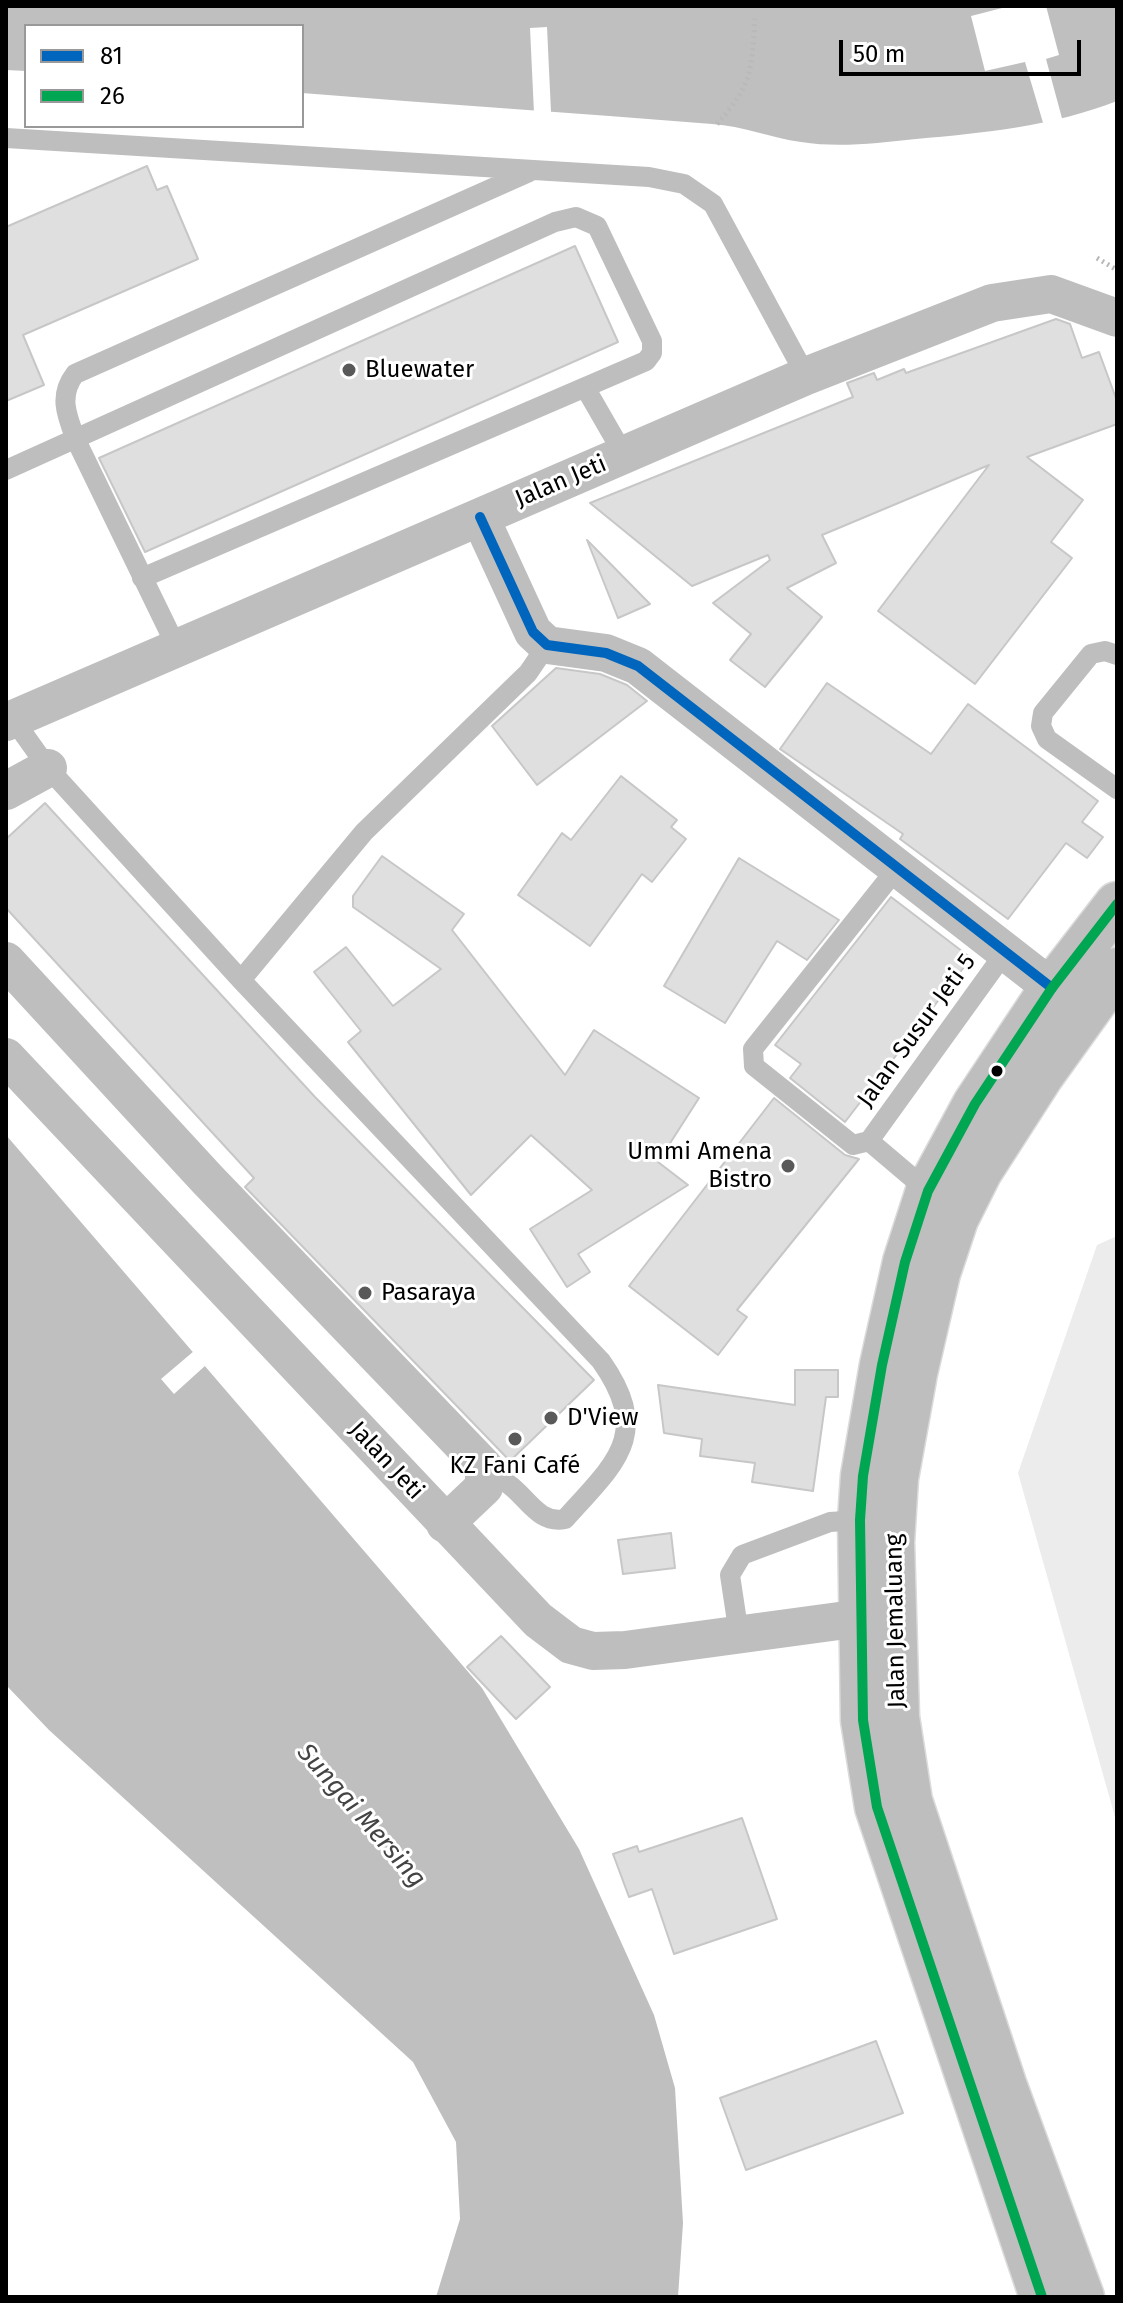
<!DOCTYPE html>
<html>
<head>
<meta charset="utf-8">
<style>
	body { margin:0 }
	#map { position:relative; width:1123px; height:2303px; overflow:hidden; background:#fff; font-family:"Fira Sans",sans-serif }
	canvas { display:block }
	.frame { position:absolute; inset:0; border:8px solid #000; pointer-events:none }
	.legend { position:absolute; left:24px; top:24px; width:280px; height:104px; box-sizing:border-box; background:#fff; border:2px solid #999; margin:0; padding:10px 14px; list-style:none; font-size:24px; color:#000 }
	.legend li { display:flex; align-items:center; gap:16px; height:40px }
	.legend b { width:40px; border:2px solid #999 }
	.scale { position:absolute; left:839px; top:40px; width:242px; height:36px; box-sizing:border-box; border:4px solid #000; border-top:0; padding-left:10px; font-size:24px; line-height:28px; white-space:nowrap; color:#000; -webkit-text-stroke:6px #fff; paint-order:stroke }
</style>
</head>
<body>
<div id="map">
<canvas width="1123" height="2303"></canvas>
<div class="frame"></div>
<ul class="legend">
<li><b style="height:10px;background:#0065bd"></b>81</li>
<li><b style="height:10px;background:#00a651"></b>26</li>
</ul>
<div class="scale">50 m</div>
</div>
<script>
const c = document.querySelector('canvas').getContext('2d');
c.lineJoin = 'round';
function paint(path, color) { c.fillStyle = color; c.fill(path, 'evenodd'); }
function stroke(path, color, width, dash) { c.strokeStyle = color; c.lineWidth = width; c.lineCap = dash ? 'butt' : 'round'; c.setLineDash(dash || []); c.stroke(path); }
function label(font, color, halo, rows, align = 'center') {
  c.font = font + ' "Fira Sans",sans-serif'; c.lineWidth = 6; c.setLineDash([]); c.textBaseline = 'middle'; c.strokeStyle = halo; c.fillStyle = color; for (const [text, x, y, turn = 0] of rows) {
    c.save(); c.translate(x, y); c.rotate((+turn || 0) * Math.PI / 180); c.textAlign = isNaN(turn) ? turn : align; if (halo) c.strokeText(text, 0, 0); c.fillText(text, 0, 0); c.restore();
  }
}
paint(new Path2D(`
	M 1117,1236 L 1117,1824 L 1018,1473 L 1097,1245 Z`), '#ececec');
paint(new Path2D(`
	M 6,6 L 1117,6 L 1117,101 C 1053,126 984,133 916,139 C 877,143 839,148 801,142 C 771,138 743,126 712,124 C 575,113 439,104 302,93 L 302,26 L 26,26 L 26,71 L 6,70 Z
	M 6,1135 L 482,1688 L 579,1849 L 654,2015 L 675,2088 L 683,2223 L 678,2297 L 436,2297 L 460,2219 L 456,2142 L 413,2062 L 49,1730 L 6,1685 Z`), '#bfbfbf');
paint(new Path2D(`
	M 1010,6 L 1046,6 L 1059,55 L 1046,59 L 1063,122 L 1044,126 L 1025,62 L 985,71 L 971,16 Z
	M 547,27 L 551,112 L 534,113 L 530,28 Z
	M 194,1351 L 206,1365 L 174,1394 L 161,1379 Z`), '#fff');
const building = new Path2D(`
	M 147,166 L 157,190 L 167,186 L 198,259 L 23,335 L 44,385 L 6,401 L 6,227 Z
	M 575,246 L 618,342 L 145,552 L 99,458 Z
	M 1056,319 L 1070,324 L 1082,358 L 1099,352 L 1117,401 L 1117,424 L 1027,457 L 1083,500 L 1051,542 L 1072,558 L 975,684 L 878,611 L 989,465 L 822,535 L 836,563 L 787,588 L 822,617 L 765,687 L 730,660 L 751,634 L 713,603 L 770,560 L 768,555 L 692,586 L 590,503 L 853,397 L 847,383 L 874,373 L 877,380 L 904,369 L 906,373 Z
	M 587,540 L 650,604 L 618,618 Z
	M 556,668 L 600,674 L 627,685 L 647,701 L 537,785 L 492,726 Z
	M 827,683 L 931,754 L 968,704 L 1098,801 L 1082,822 L 1103,837 L 1087,858 L 1066,843 L 1008,919 L 900,839 L 903,834 L 780,749 Z
	M 621,776 L 677,820 L 671,827 L 686,839 L 652,882 L 642,874 L 590,946 L 518,895 L 562,833 L 571,840 Z
	M 45,803 L 315,1097 L 594,1380 L 510,1461 L 245,1187 L 254,1178 L 6,908 L 6,839 Z
	M 382,856 L 464,914 L 452,930 L 565,1075 L 594,1030 L 699,1098 L 658,1162 L 688,1185 L 578,1254 L 590,1272 L 567,1287 L 530,1229 L 592,1190 L 531,1135 L 471,1195 L 348,1042 L 361,1031 L 314,972 L 346,947 L 393,1006 L 441,969 L 353,907 L 353,896 Z
	M 739,858 L 839,920 L 807,960 L 777,941 L 725,1023 L 664,986 Z
	M 891,897 L 971,958 L 845,1122 L 790,1078 L 801,1064 L 775,1045 Z
	M 774,1098 L 845,1155 L 859,1159 L 737,1310 L 747,1317 L 718,1355 L 629,1286 Z
	M 795,1370 L 838,1370 L 838,1397 L 826,1397 L 813,1491 L 752,1482 L 755,1463 L 700,1456 L 702,1439 L 664,1433 L 658,1385 L 795,1405 Z
	M 671,1533 L 675,1568 L 623,1574 L 618,1540 Z
	M 501,1636 L 550,1687 L 516,1719 L 467,1667 Z
	M 742,1818 L 777,1919 L 674,1954 L 652,1889 L 629,1897 L 613,1854 L 637,1846 L 639,1852 Z
	M 876,2041 L 903,2113 L 746,2170 L 720,2098 Z`);
paint(building, '#dfdfdf');
stroke(building, '#c7c7c7', 2);
const trunk = new Path2D(`
	M 1042,2297 L 877,1807 L 863,1720 L 860,1520 L 863,1476 L 882,1365 L 905,1262 L 928,1191 L 975,1104 L 1052,988 L 1117,904
	M 1082,2297 L 1004,2084 L 910,1801 L 897,1717 L 892,1542 L 896,1478 L 915,1373 L 938,1273 L 956,1219 L 980,1171 L 1041,1076 L 1117,970`);
stroke(trunk, '#dbdbdb', 47);
stroke(new Path2D(`
	M 1116,6 L 1117,9
	M 717,124 C 753,84 751,71 755,19
	M 1097,258 L 1117,270`), '#b9b9b9', 5, [2, 4]);
stroke(new Path2D(`
	M 6,138 L 649,177 L 684,184 L 713,204 L 806,376
	M 586,389 L 624,455
	M 6,470 L 555,222 L 576,217 L 597,226 L 652,341 L 652,353 L 646,361 L 142,578
	M 177,648 L 76,440 C 67,416 58,396 75,374 L 529,172
	M 1117,655 L 1105,651 L 1091,654 L 1043,713 L 1041,726 L 1047,739 L 1117,789
	M 13,719 L 48,768 L 241,980 L 601,1361 C 653,1435 615,1463 565,1519 C 530,1526 522,1477 487,1477
	M 241,980 L 364,832 L 528,673 L 547,645
	M 869,1141 L 853,1145 L 754,1066 L 753,1049 L 898,867
	M 869,1141 L 1006,951
	M 869,1141 L 928,1191
	M 739,1635 L 730,1575 L 742,1555 L 830,1522 L 860,1520`), '#bebebe', 20);
stroke(new Path2D(`
	M 480,517 L 533,632 L 547,645 L 606,653 L 638,666 L 1052,988
	M 6,722 L 806,376 L 992,303 L 1051,294 L 1117,318
	M 6,791 L 48,768
	M 6,961 L 207,1179 L 484,1467 L 484,1487 L 445,1524
	M 6,1057 L 538,1620 L 571,1645 L 593,1651 L 625,1650 L 861,1618`), '#bebebe', 38);
stroke(trunk, '#bebebe', 44);
stroke(new Path2D(`
	M 480,517 L 533,632 L 547,645 L 606,653 L 638,666 L 1052,988`), '#0065bd', 10);
stroke(new Path2D(`
	M 1042,2297 L 877,1807 L 863,1720 L 860,1520 L 863,1476 L 882,1365 L 905,1262 L 928,1191 L 975,1104 L 1052,988 L 1117,904`), '#00a651', 10);
for (const [x, y, r, color] of [
	[349,370,8,"#595959"],
	[997,1071,7,"#000"],
	[788,1166,8,"#595959"],
	[365,1293,8,"#595959"],
	[551,1418,8,"#595959"],
	[515,1439,8,"#595959"]
]) { const dot = new Path2D(); dot.arc(x, y, r, 0, 2 * Math.PI); c.fillStyle = color; c.fill(dot); stroke(dot, '#fff', 3); }
label('24px', '#000', '#fff', [
	["Bluewater",365,370],
	["Ummi Amena",772,1152,"right"],
	["Bistro",772,1180,"right"],
	["Pasaraya",381,1293],
	["D'View",567,1418],
	["KZ Fani Café",515,1466,"center"]
], 'left');
label('24px', '#000', '#fff', [
	["Jalan Jeti",561,482,-23],
	["Jalan Susur Jeti 5",917,1031,-54],
	["Jalan Jeti",386,1461,47],
	["Jalan Jemaluang",896,1621,-91]
]);
label('italic 26px', '#444', '#fff', [
	["Sungai Mersing",361,1816,49]
]);
</script>
</body>
</html>
